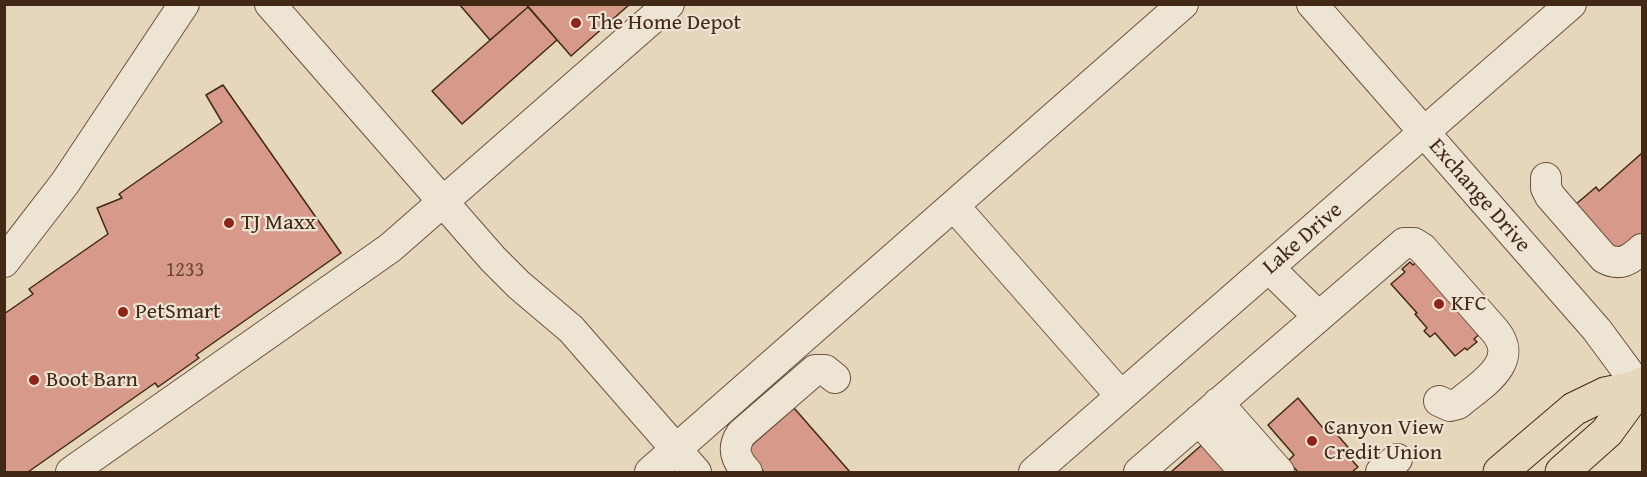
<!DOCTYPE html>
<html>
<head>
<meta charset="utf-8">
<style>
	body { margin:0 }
	#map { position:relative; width:1647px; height:477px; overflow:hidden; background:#e5d6bc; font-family:"Gentium Book Plus",serif }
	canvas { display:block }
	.frame { position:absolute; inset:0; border:6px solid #422915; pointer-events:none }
</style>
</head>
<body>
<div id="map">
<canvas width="1647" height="477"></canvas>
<div class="frame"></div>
</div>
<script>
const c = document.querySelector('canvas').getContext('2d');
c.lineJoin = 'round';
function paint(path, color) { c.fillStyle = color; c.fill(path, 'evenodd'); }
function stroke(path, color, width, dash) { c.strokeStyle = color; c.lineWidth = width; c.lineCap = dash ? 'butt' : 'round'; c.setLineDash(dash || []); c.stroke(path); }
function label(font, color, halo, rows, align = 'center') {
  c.font = font + ' "Gentium Book Plus",serif'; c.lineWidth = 4.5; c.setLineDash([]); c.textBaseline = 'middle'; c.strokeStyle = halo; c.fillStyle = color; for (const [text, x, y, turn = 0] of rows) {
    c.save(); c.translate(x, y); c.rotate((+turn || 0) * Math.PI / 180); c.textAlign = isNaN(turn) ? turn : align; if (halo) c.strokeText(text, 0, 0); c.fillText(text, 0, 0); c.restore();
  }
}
const building = new Path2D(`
	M 459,4 L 526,4 L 528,7 L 490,40 Z
	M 526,4 L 630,4 L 571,56 Z
	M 528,7 L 557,40 L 462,124 L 432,91 Z
	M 223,85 L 341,253 L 196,355 L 199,358 L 158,387 L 155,383 L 28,472 L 4,472 L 4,314 L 33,294 L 29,289 L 108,234 L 97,208 L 122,198 L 119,194 L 222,122 L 206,95 Z
	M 1642,153 L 1642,239 L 1626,253 L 1620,246 L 1615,250 L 1575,205 L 1596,187 L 1599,191 Z
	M 1420,259 L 1483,331 L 1474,339 L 1477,342 L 1467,350 L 1465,348 L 1455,356 L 1435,333 L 1430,337 L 1424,331 L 1427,328 L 1415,314 L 1417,313 L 1391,284 L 1405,272 L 1402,269 L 1410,262 L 1413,265 Z
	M 1298,398 L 1323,428 L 1328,424 L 1353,453 L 1349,457 L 1358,467 L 1352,472 L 1298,472 L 1288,461 L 1294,455 L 1268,425 Z
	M 794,408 L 850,472 L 764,472 L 745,451 Z
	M 1204,443 L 1230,472 L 1171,472 Z`);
paint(building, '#d6998a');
stroke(building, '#422915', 1.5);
const minor = new Path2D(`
	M 270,4 L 493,259 L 519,285 L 571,329 L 696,472
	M 1312,4 L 1597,330 L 1642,391
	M 1546,178 L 1546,188 L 1550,196 L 1604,258 C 1620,267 1630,260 1642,249
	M 954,206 L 1121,396
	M 4,262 L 65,183 L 184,4
	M 1269,268 L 1318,316
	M 1218,403 L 1279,472
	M 1199,420 L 1245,472
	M 71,472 L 390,248 L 669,4
	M 650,472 L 1183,4
	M 747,472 C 736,460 731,449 741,434 L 815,370 L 825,370 L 835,378
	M 1034,472 L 1571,4
	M 1139,472 L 1404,243 L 1414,243 L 1422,248 L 1495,331 C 1521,363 1480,385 1458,404 L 1450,406 L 1439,401
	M 1381,472 L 1397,459`);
const major = new Path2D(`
	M 1500,472 L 1574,409 L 1605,394 L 1639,387
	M 1562,472 L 1607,432 L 1642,384`);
stroke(minor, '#6b543f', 32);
stroke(major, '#422915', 35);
stroke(minor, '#eee4d3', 30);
stroke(major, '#e5d6bc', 33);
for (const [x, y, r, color] of [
	[576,23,6,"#8f2418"],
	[229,223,6,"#8f2418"],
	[1439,304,6,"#8f2418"],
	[123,312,6,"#8f2418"],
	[34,380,6,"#8f2418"],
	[1312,441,6,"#8f2418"]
]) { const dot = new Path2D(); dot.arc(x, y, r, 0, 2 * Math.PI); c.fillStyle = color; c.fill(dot); stroke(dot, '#eee4d3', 2); }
label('20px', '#674532', null, [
	["1233",185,271]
]);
label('22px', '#422915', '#eee4d3', [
	["The Home Depot",588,23],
	["TJ Maxx",241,223],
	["KFC",1451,304],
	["PetSmart",135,312],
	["Boot Barn",46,380],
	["Canyon View",1324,428],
	["Credit Union",1324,453]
], 'left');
label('22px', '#422915', '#eee4d3', [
	["Exchange Drive",1479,196,49],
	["Lake Drive",1303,239,-41]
]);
</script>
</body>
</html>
